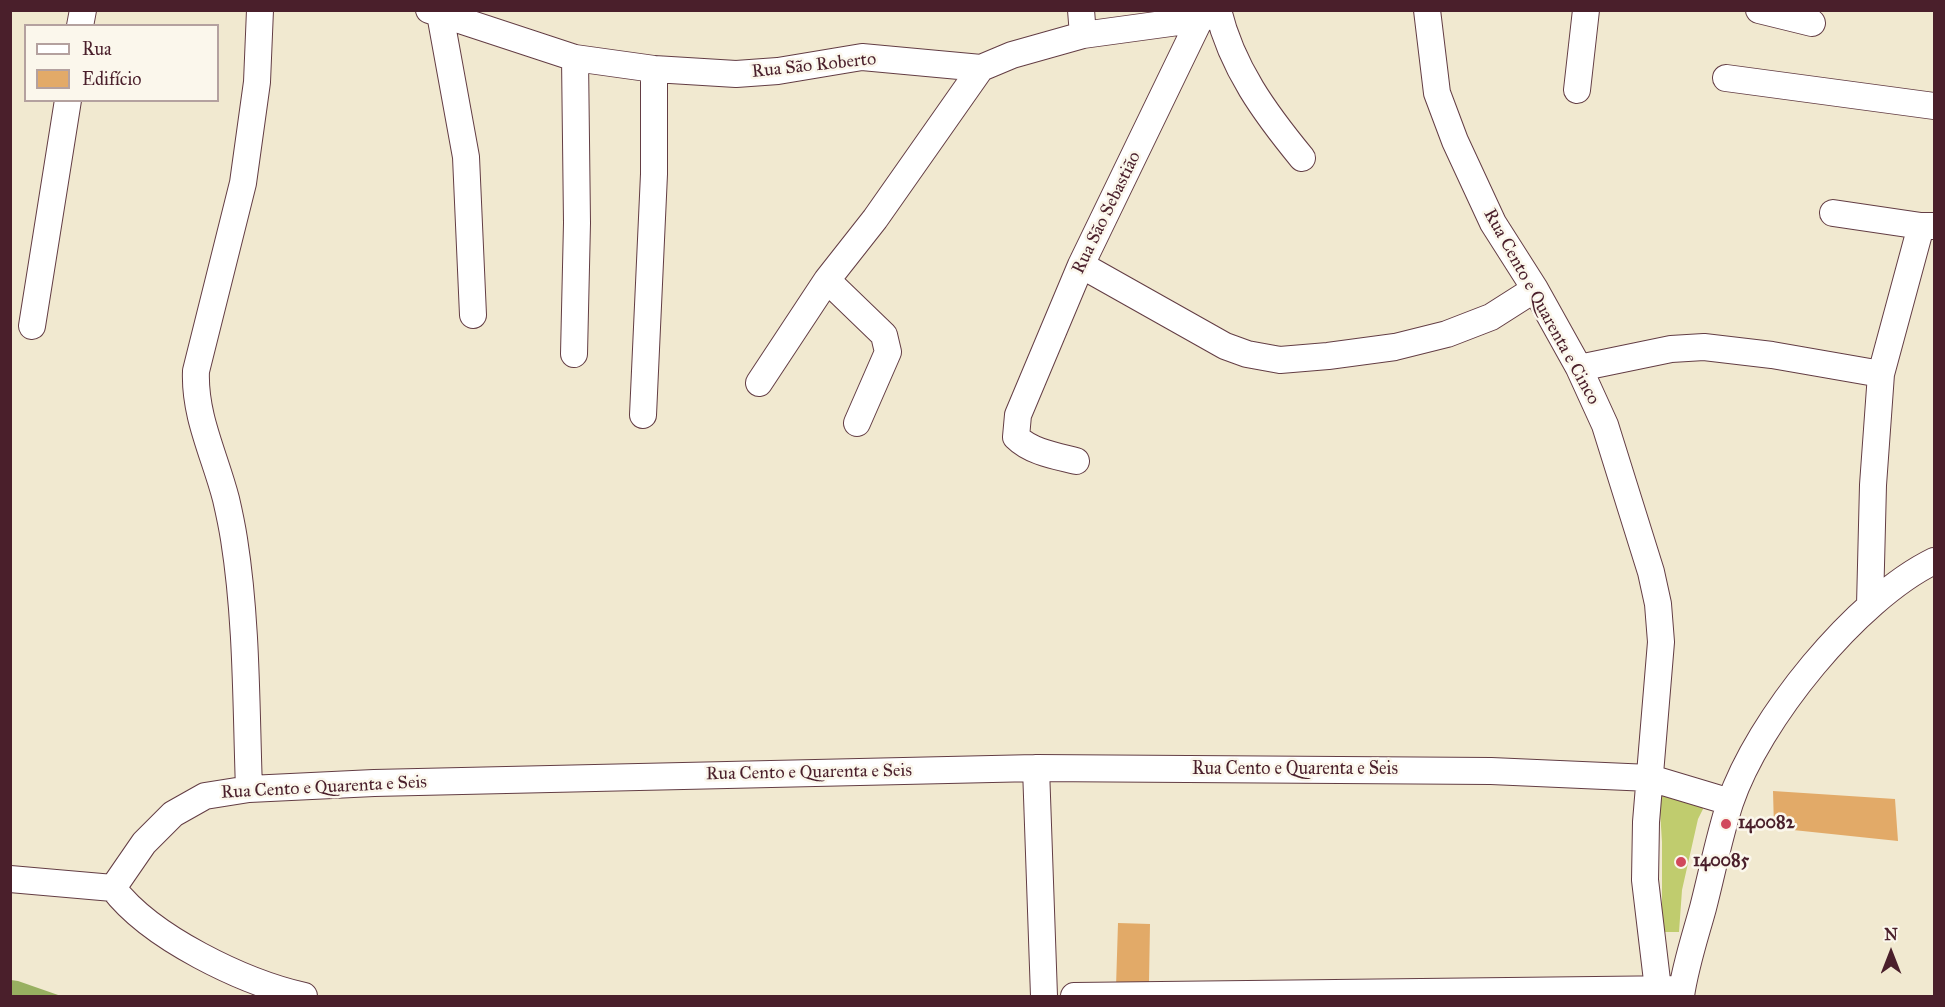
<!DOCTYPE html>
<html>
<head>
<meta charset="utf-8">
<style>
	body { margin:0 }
	#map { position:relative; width:1945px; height:1007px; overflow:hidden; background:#f1e9d0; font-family:"IM FELL Great Primer",serif }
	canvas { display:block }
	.frame { position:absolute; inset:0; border:12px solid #4a1f2b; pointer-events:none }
	.legend { position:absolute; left:24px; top:24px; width:195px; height:78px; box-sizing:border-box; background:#fbf7ec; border:2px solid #b4a19f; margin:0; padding:8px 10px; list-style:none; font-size:18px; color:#4a1f2b }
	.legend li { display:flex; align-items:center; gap:12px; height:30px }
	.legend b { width:30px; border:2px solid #b4a19f }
	.north { position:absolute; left:1861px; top:923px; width:60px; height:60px; -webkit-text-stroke:4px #fbf7ec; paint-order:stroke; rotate:0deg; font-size:16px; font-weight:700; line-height:24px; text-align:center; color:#4a1f2b }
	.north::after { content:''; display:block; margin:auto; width:21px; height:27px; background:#4a1f2b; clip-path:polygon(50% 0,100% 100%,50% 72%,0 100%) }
</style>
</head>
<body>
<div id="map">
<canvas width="1945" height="1007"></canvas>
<div class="frame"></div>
<ul class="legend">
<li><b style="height:8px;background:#fff"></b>Rua</li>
<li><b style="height:16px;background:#e2aa68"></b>Edifício</li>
</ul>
<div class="north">N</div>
</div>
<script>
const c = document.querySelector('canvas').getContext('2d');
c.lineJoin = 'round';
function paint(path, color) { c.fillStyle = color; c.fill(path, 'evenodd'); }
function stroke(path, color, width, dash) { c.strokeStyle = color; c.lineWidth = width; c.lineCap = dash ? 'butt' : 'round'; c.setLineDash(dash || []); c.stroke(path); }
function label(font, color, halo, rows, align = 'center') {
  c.font = font + ' "IM FELL Great Primer",serif'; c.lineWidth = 5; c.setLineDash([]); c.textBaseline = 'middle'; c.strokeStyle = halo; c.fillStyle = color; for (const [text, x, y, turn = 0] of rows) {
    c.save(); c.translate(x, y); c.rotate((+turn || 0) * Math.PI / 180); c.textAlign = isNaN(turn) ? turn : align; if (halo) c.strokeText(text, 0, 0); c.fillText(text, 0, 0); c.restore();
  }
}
paint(new Path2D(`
	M 1659,795 L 1704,807 L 1698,819 L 1682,890 L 1679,932 L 1662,932 L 1662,842 Z`), '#c0cc6e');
paint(new Path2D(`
	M 11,980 L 18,981 L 61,996 L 11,996 Z`), '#98b061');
paint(new Path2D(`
	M 1773,791 L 1895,799 L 1898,841 L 1774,828 Z
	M 1118,923 L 1150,924 L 1149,982 L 1116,987 Z`), '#e2aa68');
const minor = new Path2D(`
	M 429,10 L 575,58 L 654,69 L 736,74 L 778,71 L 862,57 L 981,68 L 1012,55 L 1083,35 L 1200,19
	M 1081,10 L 1083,35
	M 1218,10 C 1232,68 1265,113 1302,158
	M 1427,10 L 1437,93 L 1455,141 L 1493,223 L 1535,289 L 1579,368 L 1605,425 L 1651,572 L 1658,604 L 1661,642 L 1646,822 L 1645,880 L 1658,989 L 1661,996
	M 1759,10 L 1812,23
	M 440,14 L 466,157 L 473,315
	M 80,26 L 83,10
	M 1726,78 L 1934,106
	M 1577,90 L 1586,10
	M 1833,213 L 1921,226 L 1934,226
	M 1081,265 L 1225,346 L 1247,354 L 1280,360 L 1328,356 L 1395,347 L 1447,334 L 1491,317 L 1535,289
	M 827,280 L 884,335 L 888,352 L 857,423
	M 32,326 L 68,100
	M 574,354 L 577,223 L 575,58
	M 1579,368 L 1671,349 L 1704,347 L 1772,355 L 1881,374
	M 759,383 L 827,280 L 875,219 L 981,68
	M 643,415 L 654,174 L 654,69
	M 1076,461 C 1056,456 1031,452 1016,437 L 1018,415 L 1081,265 L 1200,19 L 1219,14
	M 1870,605 L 1873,485 L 1881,374 L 1921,226
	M 1036,768 L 1044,996
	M 249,789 C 246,706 247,621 234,539 C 232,526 229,512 226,499 C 215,456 194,416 196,371 L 243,183 L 257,82 L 260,10
	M 10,879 L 113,888 L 144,843 L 173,814 L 205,796 L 249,789 L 374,783 L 1036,768 L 1491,771 L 1650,778 L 1730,802
	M 113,888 C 151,938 243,982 304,996
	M 1074,996 L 1682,989
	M 1681,996 C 1685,967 1695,937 1703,908 C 1712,873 1719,837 1730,803 C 1758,720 1856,599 1934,561`);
stroke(minor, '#633d44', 28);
stroke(minor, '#fff', 26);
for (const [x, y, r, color] of [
	[1726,824,6,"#d1495b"],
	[1681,862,6,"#d1495b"]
]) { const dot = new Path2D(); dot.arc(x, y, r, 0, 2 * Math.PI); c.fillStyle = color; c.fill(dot); stroke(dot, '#fbf7ec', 2); }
label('18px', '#4a1f2b', '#fbf7ec', [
	["Rua São Roberto",814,66,-6],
	["Rua São Sebastião",1107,213,-64],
	["Rua Cento e Quarenta e Cinco",1541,307,61],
	["Rua Cento e Quarenta e Seis",1295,770],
	["Rua Cento e Quarenta e Seis",809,773,-1],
	["Rua Cento e Quarenta e Seis",324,788,-3]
]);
label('bold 18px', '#4a1f2b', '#fbf7ec', [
	["140082",1738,824],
	["140085",1693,862]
], 'left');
</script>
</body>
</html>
